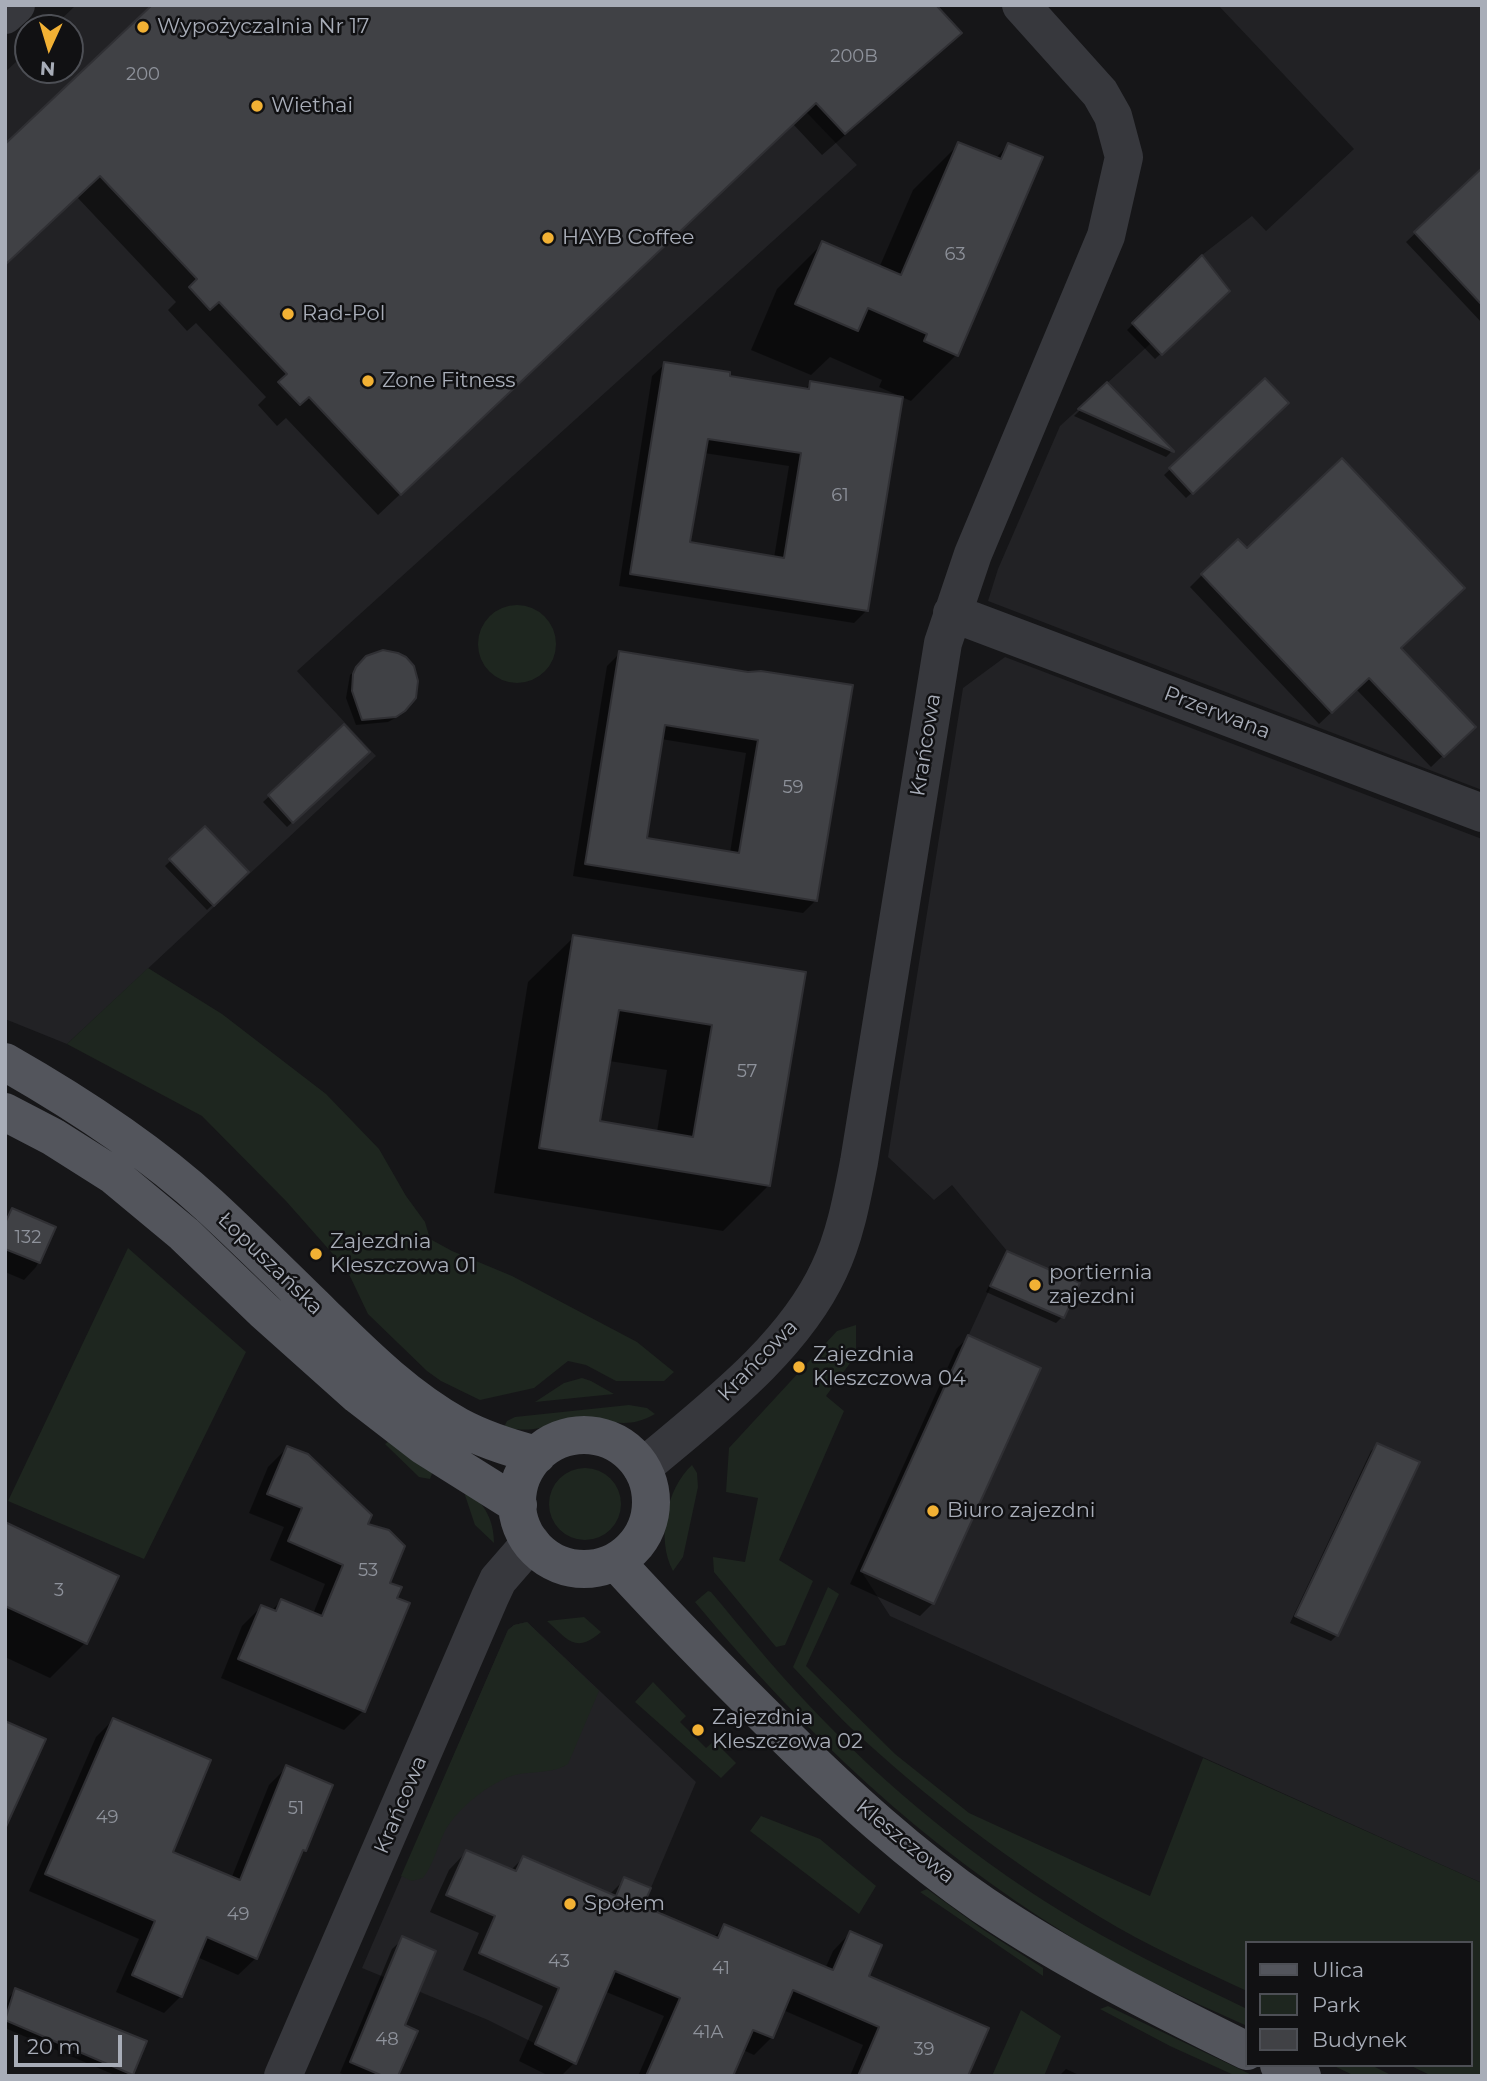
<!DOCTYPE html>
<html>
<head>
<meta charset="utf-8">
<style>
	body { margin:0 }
	#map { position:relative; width:1487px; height:2081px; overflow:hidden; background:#161618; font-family:Montserrat,sans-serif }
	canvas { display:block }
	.frame { position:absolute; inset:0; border:7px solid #a8adb8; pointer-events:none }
	.legend { position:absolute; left:1245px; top:1941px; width:228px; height:126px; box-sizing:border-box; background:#111113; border:2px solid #4d4f55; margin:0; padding:9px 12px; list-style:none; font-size:21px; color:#a8adb8 }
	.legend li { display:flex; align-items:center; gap:14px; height:35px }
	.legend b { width:35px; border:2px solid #4d4f55 }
	.north { position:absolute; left:14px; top:14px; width:70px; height:70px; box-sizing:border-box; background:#111113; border:2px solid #4d4f55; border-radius:50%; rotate:184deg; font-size:19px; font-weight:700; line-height:28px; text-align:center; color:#a8adb8 }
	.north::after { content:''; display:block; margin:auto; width:24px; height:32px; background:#f2b134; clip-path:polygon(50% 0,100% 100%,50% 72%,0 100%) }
	.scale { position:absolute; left:14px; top:2035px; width:108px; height:32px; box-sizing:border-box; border:4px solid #a8adb8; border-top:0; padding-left:9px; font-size:21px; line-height:24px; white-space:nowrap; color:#a8adb8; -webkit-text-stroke:5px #111113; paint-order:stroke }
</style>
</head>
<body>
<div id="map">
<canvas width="1487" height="2081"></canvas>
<div class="frame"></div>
<ul class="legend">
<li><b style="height:9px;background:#53555c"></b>Ulica</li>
<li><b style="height:19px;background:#1e261f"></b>Park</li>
<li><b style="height:19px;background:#404145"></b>Budynek</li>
</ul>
<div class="north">N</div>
<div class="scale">20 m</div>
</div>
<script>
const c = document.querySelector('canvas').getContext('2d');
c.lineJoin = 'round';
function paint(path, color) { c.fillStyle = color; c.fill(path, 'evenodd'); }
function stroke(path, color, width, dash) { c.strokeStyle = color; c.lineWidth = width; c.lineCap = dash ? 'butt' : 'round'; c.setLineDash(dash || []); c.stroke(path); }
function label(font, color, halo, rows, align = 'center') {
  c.font = font + ' Montserrat,sans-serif'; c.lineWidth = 5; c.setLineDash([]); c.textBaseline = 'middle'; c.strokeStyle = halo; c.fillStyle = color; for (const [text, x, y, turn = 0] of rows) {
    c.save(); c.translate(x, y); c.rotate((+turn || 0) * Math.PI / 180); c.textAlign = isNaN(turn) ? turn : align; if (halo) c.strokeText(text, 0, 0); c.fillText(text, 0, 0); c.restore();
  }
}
paint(new Path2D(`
	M 76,5 L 704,5 L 857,165 L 297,671 L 376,756 L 67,1044 L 5,1019 L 5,72 L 28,51 L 28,70 L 70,70 L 70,28 L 52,28 Z
	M 1218,5 L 1482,5 L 1482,790 L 988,601 L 998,569 L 1060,426 L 1151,343 L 1132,323 L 1202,255 L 1252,216 L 1266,231 L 1354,149 Z
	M 1005,657 L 1482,839 L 1482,1883 L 890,1616 L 861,1571 L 1007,1251 L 952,1185 L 934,1200 L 888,1157 L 963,688 Z
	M 527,1622 L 696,1782 L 576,2064 L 488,2020 L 362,1968 L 508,1630 L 514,1625 Z`), '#222225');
paint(new Path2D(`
	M478 644a39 39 0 1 1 78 0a39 39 0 1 1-78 0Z
	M 148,968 L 222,1014 L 326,1094 L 379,1149 L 406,1196 L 425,1222 L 430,1239 L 452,1251 L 512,1276 L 637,1342 L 674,1372 L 664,1381 L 616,1381 L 586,1365 L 568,1361 L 534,1388 L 480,1400 L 441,1381 L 427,1371 L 368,1314 L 347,1270 L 286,1201 L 202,1116 L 67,1044 Z
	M 128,1248 L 246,1352 L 144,1559 L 8,1501 Z
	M 856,1325 L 856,1355 L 826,1396 L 844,1411 L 779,1560 L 813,1581 L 785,1645 L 776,1647 L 714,1572 L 713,1557 L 745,1562 L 758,1498 L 726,1492 L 729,1448 L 837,1331 Z
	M 582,1378 L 591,1381 L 614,1394 L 535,1402 L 564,1383 Z
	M 629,1405 L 647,1408 L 655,1414 C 626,1431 609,1418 580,1420 C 548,1422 540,1435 504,1427 L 507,1421 L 515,1417 Z
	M 389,1441 L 433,1471 L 430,1479 L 419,1477 L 385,1444 Z
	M 692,1465 L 697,1473 L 698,1487 L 683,1557 L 673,1571 C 656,1539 666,1489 692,1465 Z
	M549 1504a36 36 0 1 1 72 0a36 36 0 1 1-72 0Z
	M 468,1489 C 484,1505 494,1519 494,1543 L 475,1525 L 465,1495 Z
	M 828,1587 L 839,1594 L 806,1666 L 895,1754 L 969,1813 L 1150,1896 L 1203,1758 L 1482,1883 L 1482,2076 L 1432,2076 L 1409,2065 L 1471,2065 L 1471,1943 L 1247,1943 L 1247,1991 C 1198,1968 1147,1946 1100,1917 C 1012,1863 927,1799 851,1728 C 831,1709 812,1687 793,1667 Z
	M 708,1591 L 711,1592 C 742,1629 772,1666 805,1701 C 885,1787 980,1864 1082,1924 C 1135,1955 1191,1982 1247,2009 L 1247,2026 C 1187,1999 1125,1971 1068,1935 C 921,1844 806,1735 695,1602 Z
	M 584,1617 L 601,1632 C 576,1654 568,1640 547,1621 Z
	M 527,1622 L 599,1691 L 568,1764 C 552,1774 532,1771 515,1775 C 490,1782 455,1810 444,1833 C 437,1848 433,1865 423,1878 L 412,1881 L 401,1876 L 508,1630 L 514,1625 Z
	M 653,1682 L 686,1716 L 680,1722 L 706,1748 L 714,1741 L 736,1763 L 721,1778 L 635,1702 Z
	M 761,1816 L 820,1839 L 876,1886 L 859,1914 L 750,1831 Z
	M 927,1889 L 982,1929 L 1043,1968 L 1043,1976 L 920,1892 Z
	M 1108,2006 L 1254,2076 L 1236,2076 L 1170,2046 L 1100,2009 Z
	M 1021,2010 L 1061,2036 L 1044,2076 L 992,2076 Z
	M 1332,2065 L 1371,2065 L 1393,2076 L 1355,2076 Z`), '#1e261f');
paint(new Path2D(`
	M 959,33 L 937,55 L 822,155 L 793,124 L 378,515 L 286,418 L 277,426 L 258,405 L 266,397 L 196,323 L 187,331 L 168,310 L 176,302 L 77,197 L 5,146 Z
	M 959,144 L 995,159 L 1008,145 L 956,355 L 911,401 L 879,387 L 882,380 L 830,357 L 811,375 L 751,350 L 777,289 L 823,243 L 879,268 L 913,190 Z
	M 1482,171 L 1482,323 L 1406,242 Z
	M 1202,257 L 1228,291 L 1155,359 L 1127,330 Z
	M 665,364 L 729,378 L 804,390 L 811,383 L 867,610 L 854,623 L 619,586 L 652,376 ZM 704,453 L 789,466 L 774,558 L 688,543 Z
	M 1265,380 L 1287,403 L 1186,498 L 1164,475 Z
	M 1107,384 L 1171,452 L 1166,457 L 1074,416 Z
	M 1247,551 L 1399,649 L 1461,738 L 1431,767 L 1356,689 L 1319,724 L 1190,587 L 1202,575 Z
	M 620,653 L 851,686 L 815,901 L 803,913 L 573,876 L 607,666 ZM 661,739 L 746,753 L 730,853 L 645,839 Z
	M 357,669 L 404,710 L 397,717 L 388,722 L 356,725 L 346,698 L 350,675 Z
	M 344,727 L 368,752 L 287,827 L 263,802 Z
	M 205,828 L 247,872 L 207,910 L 165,866 Z
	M 574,937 L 804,974 L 769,1185 L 723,1231 L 494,1193 L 528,982 ZM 609,1061 L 667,1070 L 657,1132 L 598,1123 Z
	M 12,1210 L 54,1228 L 36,1267 L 24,1280 L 5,1272 L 5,1217 Z
	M 1007,1253 L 1062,1317 L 1056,1323 L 986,1292 L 1002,1259 Z
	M 969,1337 L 933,1603 L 920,1616 L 850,1584 L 956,1349 Z
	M 1377,1445 L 1418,1463 L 1337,1635 L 1331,1641 L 1290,1623 L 1371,1451 Z
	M 287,1448 L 366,1525 L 387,1584 L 363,1711 L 344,1730 L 221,1678 L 242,1626 L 261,1607 L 271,1611 L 281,1601 L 313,1614 L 325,1584 L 270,1560 L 284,1527 L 249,1513 L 268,1467 Z
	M 5,1524 L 117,1576 L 85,1643 L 50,1678 L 5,1657 Z
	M 113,1720 L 171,1853 L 231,1879 L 269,1785 L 287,1767 L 305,1850 L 299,1857 L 256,1958 L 238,1975 L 197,1957 L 181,1996 L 164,2013 L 116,1992 L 139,1939 L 29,1891 L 96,1737 Z
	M 466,1852 L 510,1871 L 523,1858 L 609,1895 L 625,1879 L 640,1907 L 713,1938 L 725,1926 L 825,1969 L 833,1951 L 850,1933 L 866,1977 L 966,2076 L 850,2076 L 863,2045 L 783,2010 L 772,2037 L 754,2055 L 743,2050 L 731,2076 L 638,2076 L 664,2016 L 604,1991 L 574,2063 L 561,2076 L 549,2076 L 519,2061 L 543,2006 L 463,1970 L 479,1933 L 430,1912 L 449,1870 Z
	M 403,1939 L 396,2076 L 347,2076 L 340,2073 L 392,1949 Z
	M 15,1991 L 132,2074 L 129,2076 L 117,2076 L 5,2028 L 5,2009 L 10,1996 Z
	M 1066,2069 L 1081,2076 L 1059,2076 Z`), '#0007');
const building = new Path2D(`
	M 152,5 L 936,5 L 962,33 L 845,134 L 816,103 L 401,495 L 309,397 L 300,405 L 278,382 L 287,374 L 219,302 L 210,310 L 189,287 L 197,279 L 100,176 L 5,265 L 5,144 Z
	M 958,142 L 1001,159 L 1008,143 L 1043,157 L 958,356 L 924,341 L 927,334 L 868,308 L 858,331 L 795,304 L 822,241 L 901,275 Z
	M 1482,168 L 1482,305 L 1414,232 Z
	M 1202,255 L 1230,291 L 1162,355 L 1132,323 Z
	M 664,362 L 730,372 L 730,376 L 809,389 L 810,381 L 903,397 L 868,611 L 630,574 ZM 708,439 L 801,453 L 784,558 L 690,542 Z
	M 1265,378 L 1289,403 L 1193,494 L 1169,468 Z
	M 1107,382 L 1174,451 L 1174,452 L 1078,409 Z
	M 1342,458 L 1465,588 L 1401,648 L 1476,727 L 1444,757 L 1369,678 L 1332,713 L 1201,574 L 1238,539 L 1247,548 Z
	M 383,650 L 398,653 L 406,657 L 414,666 L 418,681 L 416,698 L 405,711 L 396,717 L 362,720 L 352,691 L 353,674 L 356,667 L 366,656 Z
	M 619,651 L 748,672 L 761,671 L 853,685 L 817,901 L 585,864 ZM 665,725 L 758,740 L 739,853 L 647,838 Z
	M 344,724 L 370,752 L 293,823 L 268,795 Z
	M 205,826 L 249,872 L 214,906 L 169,859 Z
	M 573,935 L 806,972 L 770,1186 L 539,1148 ZM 619,1010 L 712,1025 L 693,1137 L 600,1121 Z
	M 12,1208 L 56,1227 L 40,1263 L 5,1249 L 5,1223 Z
	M 1007,1251 L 1080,1283 L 1064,1318 L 990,1286 Z
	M 968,1335 L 1041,1368 L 934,1604 L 861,1571 Z
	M 1377,1443 L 1420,1462 L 1338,1636 L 1295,1616 Z
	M 287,1446 L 308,1454 L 372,1515 L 368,1524 L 389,1530 L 405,1546 L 390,1583 L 402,1587 L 397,1598 L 410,1603 L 365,1712 L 238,1659 L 261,1605 L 276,1611 L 281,1599 L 322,1616 L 343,1565 L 288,1541 L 302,1508 L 267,1494 Z
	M 5,1522 L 119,1576 L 87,1644 L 5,1606 Z
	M 113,1718 L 211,1760 L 173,1852 L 240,1880 L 286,1765 L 333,1785 L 306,1851 L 303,1850 L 257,1959 L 207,1937 L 182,1997 L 132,1975 L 155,1921 L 45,1874 Z
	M 5,1721 L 46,1739 L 5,1829 Z
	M 466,1850 L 516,1871 L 523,1856 L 616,1896 L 624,1877 L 651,1888 L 643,1906 L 718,1938 L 724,1924 L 833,1970 L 850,1931 L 882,1945 L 869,1976 L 989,2028 L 968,2076 L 858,2076 L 879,2027 L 793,1990 L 773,2038 L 753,2030 L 733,2076 L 646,2076 L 680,1998 L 615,1971 L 576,2064 L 535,2044 L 559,1988 L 479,1953 L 495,1916 L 446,1895 Z
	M 402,1936 L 436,1951 L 405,2025 L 418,2031 L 398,2076 L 383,2076 L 350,2062 Z
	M 15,1988 L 147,2041 L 133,2075 L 5,2020 Z`);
paint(building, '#404145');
stroke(building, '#303034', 2);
stroke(new Path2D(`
	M 5,15 L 16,5
	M 952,613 L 1482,813
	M 642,1468 C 708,1412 792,1350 829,1270 C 845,1237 852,1198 859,1162 L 943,643 L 973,554 L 1106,236 L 1124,157 L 1113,116 L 1100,93 L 1021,5
	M 283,2076 L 490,1597 L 498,1580 L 531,1542`), '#37383d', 38);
stroke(new Path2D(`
	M 5,1062 C 77,1103 148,1149 209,1205 C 248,1241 285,1278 323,1315 C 365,1356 406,1397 458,1426 C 482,1439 510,1448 537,1455
	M 5,1112 L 53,1137 L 113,1175 L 184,1234 L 264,1311 L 358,1395 L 424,1446 L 518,1505
	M517 1502a67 67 0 1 1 134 0a67 67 0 1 1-134 0Z
	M 616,1562 C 670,1621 725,1677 782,1733 C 845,1795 910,1855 983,1905 C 1068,1962 1156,2006 1247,2051
	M 1279,2065 L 1302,2076`), '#53555c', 38);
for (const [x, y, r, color] of [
	[143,27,7,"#f2b134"],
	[257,106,7,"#f2b134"],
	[548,238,7,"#f2b134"],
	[288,314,7,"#f2b134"],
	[368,381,7,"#f2b134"],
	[316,1254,7,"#f2b134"],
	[1035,1285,7,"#f2b134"],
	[799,1367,7,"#f2b134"],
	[933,1511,7,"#f2b134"],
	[698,1730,7,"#f2b134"],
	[570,1904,7,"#f2b134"]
]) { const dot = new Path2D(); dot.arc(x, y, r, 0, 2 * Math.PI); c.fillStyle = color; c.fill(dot); stroke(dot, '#111113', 2.5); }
label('18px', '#8e929b', null, [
	["200B",854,57],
	["200",143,75],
	["63",955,255],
	["61",840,496],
	["59",793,788],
	["57",747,1072],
	["132",28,1238],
	["53",368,1571],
	["3",59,1591],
	["51",296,1809],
	["49",107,1818],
	["49",238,1915],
	["43",559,1962],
	["41",721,1969],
	["41A",708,2033],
	["48",387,2040],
	["39",924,2050]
]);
label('21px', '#a8adb8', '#111113', [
	["Wypożyczalnia Nr 17",157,27],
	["Wiethai",271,106],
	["HAYB Coffee",562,238],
	["Rad-Pol",302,314],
	["Zone Fitness",382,381],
	["Zajezdnia",330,1242],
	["Kleszczowa 01",330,1266],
	["portiernia",1049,1273],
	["zajezdni",1049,1297],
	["Zajezdnia",813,1355],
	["Kleszczowa 04",813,1379],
	["Biuro zajezdni",947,1511],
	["Zajezdnia",712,1718],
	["Kleszczowa 02",712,1742],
	["Społem",584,1904]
], 'left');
label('21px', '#a8adb8', '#111113', [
	["Przerwana",1217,713,21],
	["Krańcowa",926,745,-81],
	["Łopuszańska",270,1264,44],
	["Krańcowa",758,1361,-46],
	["Krańcowa",401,1805,-67],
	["Kleszczowa",905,1842,39]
]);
</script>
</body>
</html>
